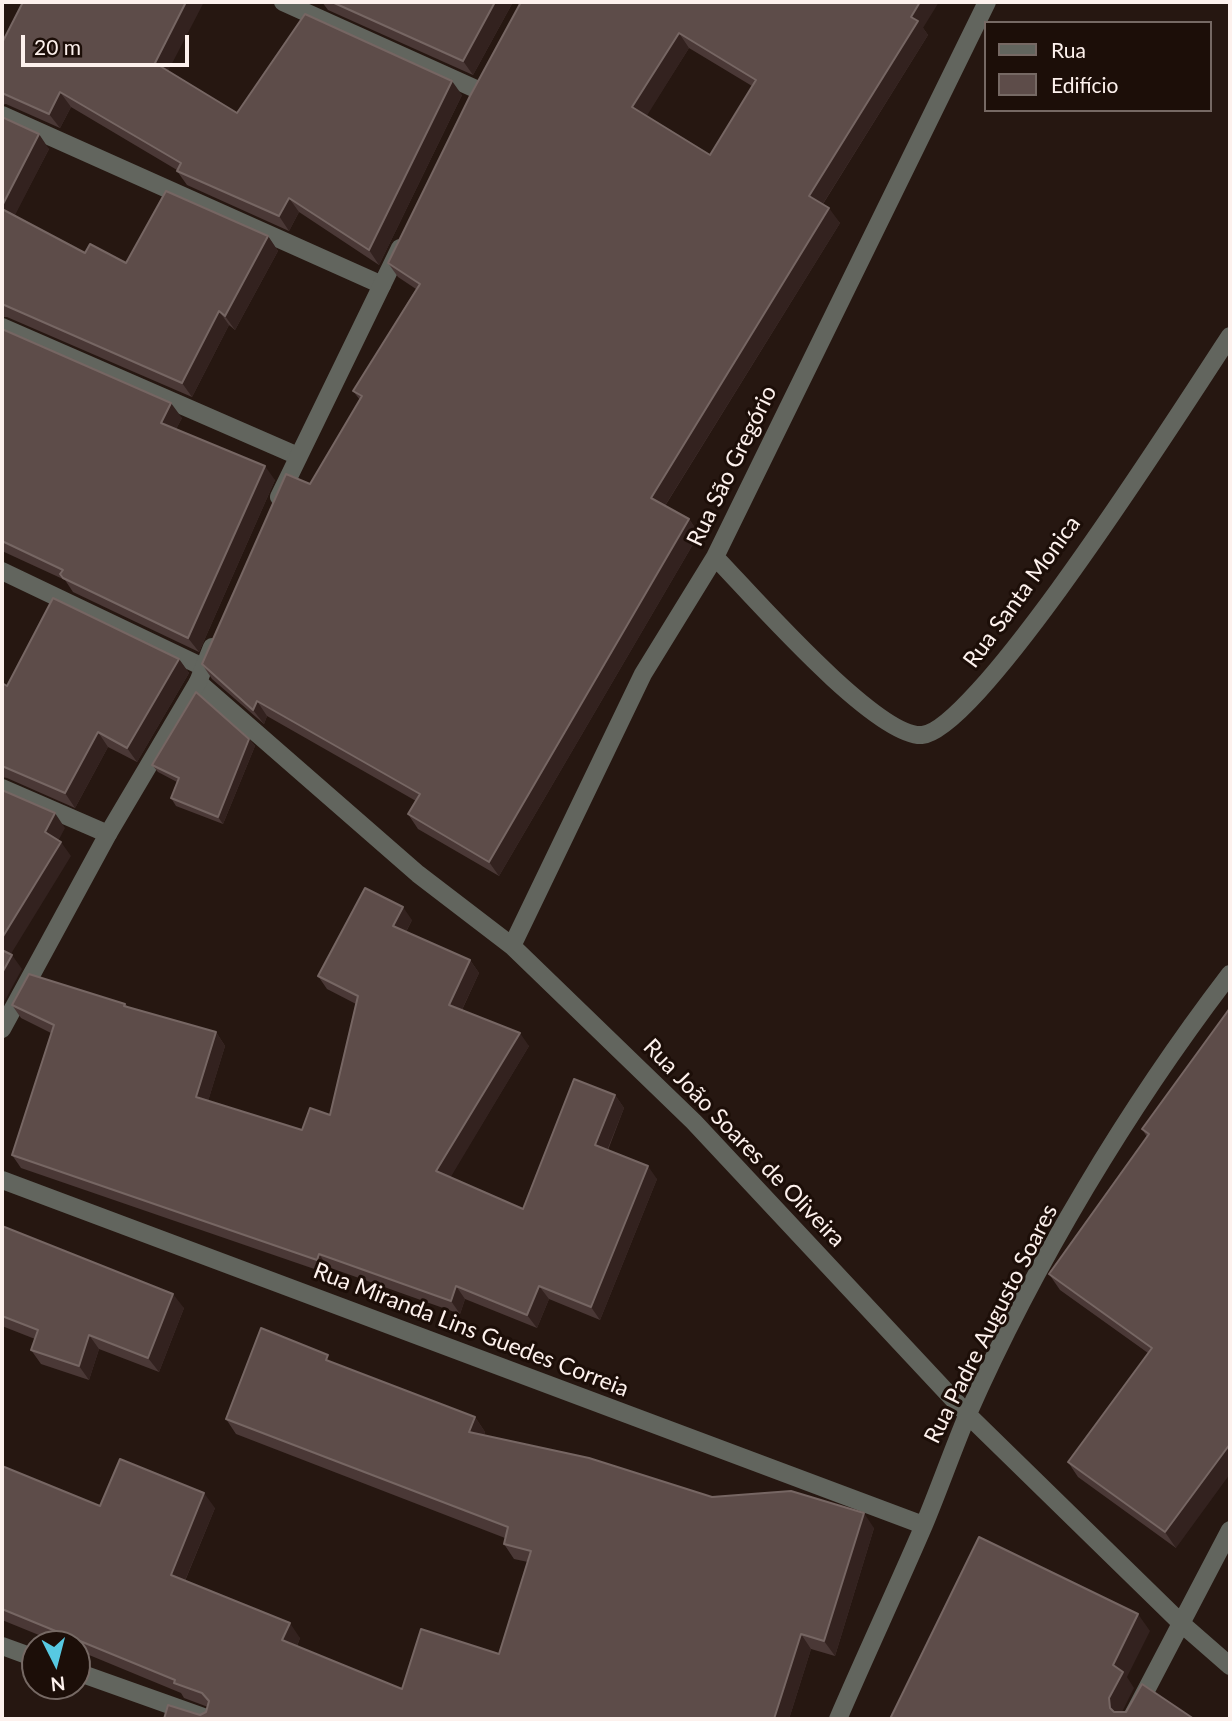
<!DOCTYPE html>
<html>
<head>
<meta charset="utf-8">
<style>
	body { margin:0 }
	#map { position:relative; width:1232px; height:1721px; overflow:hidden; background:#261711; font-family:Lato,sans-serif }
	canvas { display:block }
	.frame { position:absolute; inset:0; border:4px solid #fdf1ed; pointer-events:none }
	.legend { position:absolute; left:984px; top:21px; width:228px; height:91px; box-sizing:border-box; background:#1c0e08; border:2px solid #766964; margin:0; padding:9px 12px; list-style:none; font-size:21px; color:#fdf1ed }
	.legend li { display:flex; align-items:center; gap:14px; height:35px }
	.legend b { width:35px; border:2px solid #766964 }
	.north { position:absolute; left:21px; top:1630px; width:70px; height:70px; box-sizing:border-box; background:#1c0e08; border:2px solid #766964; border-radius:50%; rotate:174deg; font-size:19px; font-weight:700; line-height:28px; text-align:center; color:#fdf1ed }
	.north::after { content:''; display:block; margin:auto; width:24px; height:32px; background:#57c9e2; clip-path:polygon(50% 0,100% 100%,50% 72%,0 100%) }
	.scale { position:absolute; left:21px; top:35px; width:168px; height:32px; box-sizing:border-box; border:4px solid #fdf1ed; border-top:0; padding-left:9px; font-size:21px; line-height:24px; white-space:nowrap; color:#fdf1ed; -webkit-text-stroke:5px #1c0e08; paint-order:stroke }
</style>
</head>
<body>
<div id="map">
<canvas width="1232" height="1721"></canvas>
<div class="frame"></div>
<ul class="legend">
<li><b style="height:9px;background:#62655e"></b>Rua</li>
<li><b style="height:19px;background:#5d4c49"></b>Edifício</li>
</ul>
<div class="north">N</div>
<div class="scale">20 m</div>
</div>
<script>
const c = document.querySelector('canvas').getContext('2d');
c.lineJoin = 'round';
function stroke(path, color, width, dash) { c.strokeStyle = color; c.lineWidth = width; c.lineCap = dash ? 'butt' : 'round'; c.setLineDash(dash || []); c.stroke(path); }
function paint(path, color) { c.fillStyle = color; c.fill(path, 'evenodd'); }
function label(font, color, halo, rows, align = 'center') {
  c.font = font + ' Lato,sans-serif'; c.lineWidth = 6; c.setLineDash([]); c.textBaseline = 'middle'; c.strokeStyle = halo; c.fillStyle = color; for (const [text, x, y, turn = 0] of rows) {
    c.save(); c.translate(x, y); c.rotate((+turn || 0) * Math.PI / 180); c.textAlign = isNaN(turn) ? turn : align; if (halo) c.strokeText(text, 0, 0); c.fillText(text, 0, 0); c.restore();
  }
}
stroke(new Path2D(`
	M 283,2 L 478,90
	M 2,115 L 382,285
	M 2,327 L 298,456
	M 715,557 C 750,593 876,738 922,735 C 980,730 1188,399 1230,336
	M 2,571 L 203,667
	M 198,682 L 418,874 L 512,946 L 694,1122 L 968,1415 L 1182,1624 L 1230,1666
	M 2,788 L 108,834
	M 512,946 L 643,674 L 715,557 L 987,2
	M 2,1180 L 923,1525
	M 2,1646 L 35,1658
	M 77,1672 L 209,1719
	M 838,1719 C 866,1654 896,1590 924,1525 C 939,1489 952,1452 967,1416 C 1034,1264 1129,1106 1230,974
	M 1131,1719 L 1230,1530`), '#62655e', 18);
stroke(new Path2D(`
	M 279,497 L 400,248
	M 2,1029 L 108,834 L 198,682 L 212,647`), '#62655e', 18);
paint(new Path2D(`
	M 322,2 L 513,2 L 473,75 L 328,10 Z
	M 521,2 L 923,28 L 928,35 L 823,204 L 840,223 L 665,506 L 689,519 L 699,534 L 499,876 L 418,829 L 408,814 L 416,801 L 267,716 L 264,724 L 212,679 L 202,664 L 360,400 L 353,391 L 416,289 L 398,277 L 388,263 ZM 689,48 L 752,86 L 710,155 L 646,116 Z
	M 2,43 L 168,71 L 237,113 L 462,95 L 379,265 L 299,212 L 289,231 L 187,185 L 177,171 L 177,170 L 71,107 L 60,128 L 6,104 L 2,105 Z
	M 2,117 L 49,149 L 14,216 L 85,253 L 126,263 L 268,236 L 278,251 L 235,330 L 229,325 L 192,397 L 7,317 L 2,317 Z
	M 2,329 L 182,418 L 176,429 L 275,480 L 199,652 L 73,592 L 65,580 L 2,551 Z
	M 179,659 L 189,673 L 137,762 L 108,747 L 75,808 L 7,778 L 2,777 L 2,683 L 7,686 Z
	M 249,739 L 255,746 L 223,824 L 176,806 L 171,798 L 177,782 L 158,772 L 152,765 Z
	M 412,920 L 406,932 L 470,960 L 479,973 L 462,1010 L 529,1046 L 450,1177 L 523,1209 L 615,1095 L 624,1108 L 608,1150 L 657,1179 L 600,1320 L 549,1299 L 537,1328 L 465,1299 L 460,1314 L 328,1267 L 326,1273 L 21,1168 L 12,1155 L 51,1033 L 21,1018 L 12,1005 L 125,1004 L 128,1007 L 216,1032 L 225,1046 L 208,1101 L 302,1130 L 330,1115 L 356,1004 L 327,989 L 318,976 Z
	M 1230,1008 L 1176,1548 L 1078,1477 L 1068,1462 L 1148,1353 L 1060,1290 L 1049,1274 L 1147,1137 L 1142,1129 Z
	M 2,1226 L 184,1308 L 159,1372 L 99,1349 L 89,1380 L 41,1364 L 31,1350 L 35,1339 L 2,1326 Z
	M 334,1363 L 475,1417 L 485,1432 L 484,1435 L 712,1497 L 874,1528 L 835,1656 L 811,1649 L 789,1719 L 164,1719 L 200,1715 L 206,1712 L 208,1707 L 184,1698 L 181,1693 L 77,1650 L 77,1644 L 61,1644 L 2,1620 L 2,1466 L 100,1506 L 215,1508 L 185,1581 L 300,1638 L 297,1646 L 402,1689 L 499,1654 L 528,1562 L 514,1559 L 504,1544 L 505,1538 L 236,1434 L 226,1419 Z`), '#4a3836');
paint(new Path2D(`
	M 186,2 L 204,2 L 165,77 L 155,63 Z
	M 495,2 L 513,2 L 473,75 L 463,61 Z
	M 920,2 L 939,2 L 923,28 L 928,35 L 819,210 L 809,196 Z
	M 679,33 L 689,48 L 643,122 L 632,107 Z
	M 452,81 L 462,95 L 379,265 L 369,250 Z
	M 60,92 L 71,107 L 60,128 L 49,114 Z
	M 39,134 L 49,149 L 11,223 L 2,210 L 2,206 Z
	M 289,198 L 299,212 L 289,231 L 279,216 Z
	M 829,208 L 840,223 L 661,512 L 651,498 Z
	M 268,236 L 278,251 L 235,330 L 225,316 Z
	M 219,311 L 229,325 L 192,397 L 182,383 Z
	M 171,403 L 182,418 L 171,438 L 161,423 Z
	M 265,466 L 275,480 L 199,652 L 188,638 Z
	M 689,519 L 699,534 L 499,876 L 489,862 Z
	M 179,659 L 189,673 L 137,762 L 127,748 Z
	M 257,701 L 267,716 L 264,724 L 253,710 Z
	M 98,732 L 108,747 L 75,808 L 65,793 Z
	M 249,739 L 255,746 L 223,824 L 218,817 Z
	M 55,813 L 65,828 L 55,847 L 45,832 Z
	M 61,842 L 71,856 L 6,962 L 2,955 L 2,938 Z
	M 403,907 L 412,920 L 402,939 L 393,926 Z
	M 12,955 L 22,969 L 2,1006 L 2,973 Z
	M 470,960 L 479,973 L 458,1018 L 449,1005 Z
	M 216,1032 L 225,1046 L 205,1111 L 196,1097 Z
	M 520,1033 L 529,1046 L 446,1185 L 436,1171 Z
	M 615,1095 L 624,1108 L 604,1158 L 595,1145 Z
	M 648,1166 L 657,1179 L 600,1320 L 591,1307 Z
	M 319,1254 L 328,1267 L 326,1273 L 317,1260 Z
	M 456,1286 L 465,1299 L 460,1314 L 451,1301 Z
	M 539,1286 L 549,1299 L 537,1328 L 527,1315 Z
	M 173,1294 L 184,1308 L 159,1372 L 148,1358 Z
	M 89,1335 L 99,1349 L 89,1380 L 79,1366 Z
	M 475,1417 L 485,1432 L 480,1447 L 469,1432 Z
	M 1230,1444 L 1230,1474 L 1176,1548 L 1165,1532 Z
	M 204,1493 L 215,1508 L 181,1590 L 171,1575 Z
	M 864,1513 L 874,1528 L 835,1656 L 824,1641 Z
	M 1138,1614 L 1150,1631 L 1127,1677 L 1134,1688 L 1121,1714 L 1121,1719 L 1110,1708 L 1109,1698 L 1113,1665 Z
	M 290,1623 L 300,1638 L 293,1655 L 282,1640 Z
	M 801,1634 L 811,1649 L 789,1719 L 774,1719 Z`), '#33221f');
const building = new Path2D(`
	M 23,2 L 186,2 L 155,63 L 237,113 L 305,14 L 452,81 L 369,250 L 289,198 L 279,216 L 177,171 L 181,163 L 60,92 L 49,114 L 2,93 L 2,43 Z
	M 332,2 L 495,2 L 463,61 Z
	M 521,2 L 920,2 L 911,17 L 918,21 L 809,196 L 829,208 L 651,498 L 689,519 L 489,862 L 408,814 L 420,794 L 257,701 L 253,710 L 202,664 L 286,474 L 310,484 L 362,396 L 353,391 L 420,284 L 388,263 L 470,96 ZM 679,33 L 756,80 L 710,155 L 632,107 Z
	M 2,117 L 39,134 L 2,206 Z
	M 166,191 L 268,236 L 225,316 L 219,311 L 182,383 L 2,304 L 2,209 L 85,253 L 90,244 L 126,263 Z
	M 2,329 L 171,403 L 161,423 L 265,466 L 188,638 L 63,578 L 60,574 L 63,570 L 2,541 Z
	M 53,598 L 179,659 L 127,748 L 98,732 L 65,793 L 2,766 L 2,683 L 7,686 Z
	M 196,692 L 249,739 L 218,817 L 171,798 L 179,778 L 152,765 Z
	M 2,790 L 55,813 L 45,832 L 61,842 L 2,938 Z
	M 365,888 L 403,907 L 393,926 L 470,960 L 449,1005 L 520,1033 L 436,1171 L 523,1209 L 574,1079 L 615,1095 L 595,1145 L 648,1166 L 591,1307 L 539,1286 L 527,1315 L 456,1286 L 451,1301 L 319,1254 L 317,1260 L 12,1155 L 54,1025 L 12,1005 L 29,974 L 125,1004 L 124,1006 L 216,1032 L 196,1097 L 302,1130 L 310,1108 L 330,1115 L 358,996 L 318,976 Z
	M 2,950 L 12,955 L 2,973 Z
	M 1230,1008 L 1230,1444 L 1165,1532 L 1068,1462 L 1152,1348 L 1049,1274 L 1149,1134 L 1142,1129 Z
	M 2,1226 L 173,1294 L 148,1358 L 89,1335 L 79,1366 L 31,1350 L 38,1330 L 2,1316 Z
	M 261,1328 L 328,1355 L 326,1360 L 475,1417 L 469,1432 L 589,1458 L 712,1497 L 791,1491 L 864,1513 L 824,1641 L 801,1634 L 774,1719 L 164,1719 L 168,1705 L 200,1715 L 206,1712 L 209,1701 L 202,1693 L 174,1683 L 175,1680 L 2,1609 L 2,1466 L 100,1506 L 120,1459 L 204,1493 L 171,1575 L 290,1623 L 282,1640 L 402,1689 L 421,1629 L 499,1654 L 531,1551 L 504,1544 L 508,1527 L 226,1419 Z
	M 979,1537 L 1138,1614 L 1113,1665 L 1123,1672 L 1109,1698 L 1110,1708 L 1114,1712 L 1126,1712 L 1142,1684 L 1194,1719 L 890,1719 Z`);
paint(building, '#5d4c49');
stroke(building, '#766663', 2);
label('23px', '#fdf1ed', '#1c0e08', [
	["Rua São Gregório",732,466,-64],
	["Rua Santa Monica",1022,592,-54],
	["Rua João Soares de Oliveira",744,1143,46],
	["Rua Padre Augusto Soares",991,1324,-63],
	["Rua Miranda Lins Guedes Correia",471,1330,21]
]);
</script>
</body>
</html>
